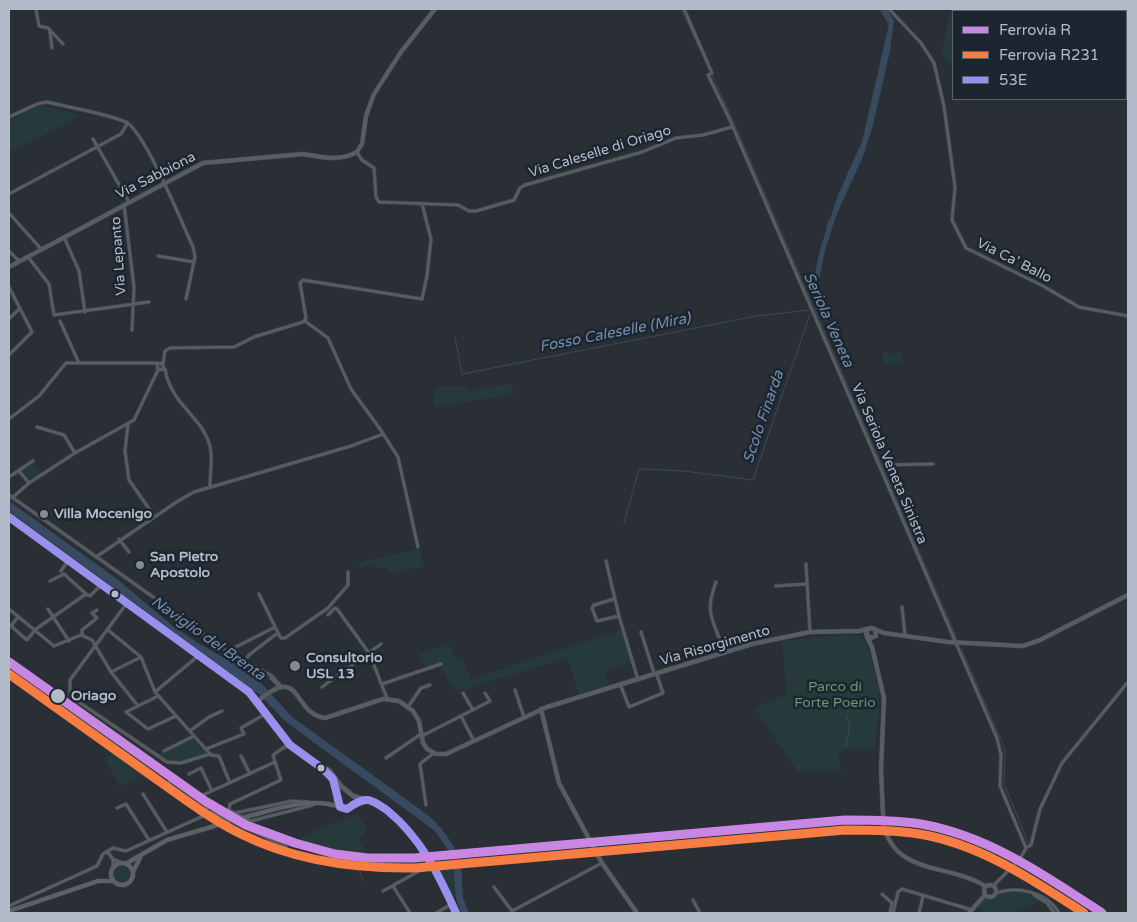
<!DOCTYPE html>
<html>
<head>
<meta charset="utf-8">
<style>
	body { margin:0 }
	#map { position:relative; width:1137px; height:922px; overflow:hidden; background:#292f35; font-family:"Varela Round",sans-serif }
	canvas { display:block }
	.frame { position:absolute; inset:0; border:10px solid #b2bbc7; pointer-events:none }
	.legend { position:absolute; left:952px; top:10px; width:175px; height:90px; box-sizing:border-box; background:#1c2530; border:1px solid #58616c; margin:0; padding:6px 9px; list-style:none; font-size:15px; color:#b2bbc7 }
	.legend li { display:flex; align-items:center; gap:10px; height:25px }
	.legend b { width:25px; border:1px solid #58616c }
</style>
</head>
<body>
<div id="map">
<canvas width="1137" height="922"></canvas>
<div class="frame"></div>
<ul class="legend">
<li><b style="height:6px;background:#c787e3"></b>Ferrovia R</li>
<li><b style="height:6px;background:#f77d43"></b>Ferrovia R231</li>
<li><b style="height:6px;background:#9990ee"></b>53E</li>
</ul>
</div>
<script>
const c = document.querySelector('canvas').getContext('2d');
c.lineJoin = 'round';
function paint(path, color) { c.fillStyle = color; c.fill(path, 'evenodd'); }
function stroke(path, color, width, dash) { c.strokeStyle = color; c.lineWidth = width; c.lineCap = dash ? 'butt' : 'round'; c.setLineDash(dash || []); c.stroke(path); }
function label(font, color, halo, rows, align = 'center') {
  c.font = font + ' "Varela Round",sans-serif'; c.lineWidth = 5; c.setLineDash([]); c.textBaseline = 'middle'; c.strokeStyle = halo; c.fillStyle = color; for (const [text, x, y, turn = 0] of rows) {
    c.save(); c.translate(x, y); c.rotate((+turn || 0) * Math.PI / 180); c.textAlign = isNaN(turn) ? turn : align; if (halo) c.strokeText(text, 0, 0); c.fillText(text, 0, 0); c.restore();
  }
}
paint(new Path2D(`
	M 951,9 L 974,9 L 973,11 L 953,11 L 953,66 L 941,54 Z
	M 41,106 L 75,113 L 78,117 L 9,153 L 9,121 L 34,107 Z
	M 883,353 L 903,353 L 902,363 L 883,363 Z
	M 512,384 L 514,394 L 435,407 L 433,389 L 441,386 L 465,386 L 469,390 Z
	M 34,463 L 42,473 L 28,480 L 21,472 Z
	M 420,549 L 424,566 L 390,574 L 386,566 L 376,569 L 373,565 L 360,568 L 358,562 Z
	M 625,629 L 634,661 L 604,671 L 610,686 L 578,694 L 568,659 L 575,656 L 455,692 L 440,666 L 426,667 L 420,654 L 449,644 L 455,659 L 462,657 L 471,679 Z
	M 843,635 L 860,636 L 866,642 L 879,688 L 879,709 L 875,749 L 842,749 L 838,758 L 842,771 L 798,772 L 754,708 L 787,694 L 782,641 Z
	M 9,664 L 51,694 L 50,696 L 151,765 L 144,775 L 120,787 L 104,757 L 117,752 L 9,676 Z
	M 192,738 L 205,750 L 204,755 C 187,760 174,766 157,755 Z
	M 357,813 L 368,831 L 358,838 L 368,855 L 335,850 L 295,840 Z
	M 452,859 L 456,898 L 452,899 L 432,860 Z
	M112 873a9 9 0 1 1 18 0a9 9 0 1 1-18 0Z
	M 1011,892 L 1025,893 L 1042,900 L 1012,913 L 984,913 L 984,911 L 976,908 L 984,899 Z`), '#26393b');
paint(new Path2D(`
	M 879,9 L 886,9 L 894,20 L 890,51 L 873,125 L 862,159 L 836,216 L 825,250 L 817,290 L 821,306 L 816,311 L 812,290 L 820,249 L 838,195 L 862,142 L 889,24 Z
	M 9,501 L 117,579 L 174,627 L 198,643 L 253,674 L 292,717 L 428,815 L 441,828 L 453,845 L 461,863 L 463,898 L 469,913 L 461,913 L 456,898 L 452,856 L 435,831 L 286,722 L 260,695 L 9,511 Z`), '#384a5f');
stroke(new Path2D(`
	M 681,9 L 732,118 L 957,639
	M 886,17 L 889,27
	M 864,137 L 874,92
	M 848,174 L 858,152
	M 826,229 L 829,219
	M 455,337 L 462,374 L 756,316 L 809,310
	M 624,523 L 639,469 L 684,471 L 753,480 L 810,314
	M 961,648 L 1002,742 L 1005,752 L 1004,784 L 1029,845
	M 846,746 L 850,725 L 846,715
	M 357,865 L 363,881`), '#384a5f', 1);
stroke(new Path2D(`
	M 228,822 L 245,817`), '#3e444b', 4, [4, 2]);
const minor = new Path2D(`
	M 36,9 L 39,26 L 48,28 L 63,44
	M 684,9 L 712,73 L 708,75 L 729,118 L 997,738 L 1001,755 L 1000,786 L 1026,848
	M 889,9 L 921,43 L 934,63 L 944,106 L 955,187 L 952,220 L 966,248 L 1043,286 L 1079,307 L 1128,316
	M 50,32 L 52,48
	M 9,117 L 37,104 L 47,102 C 67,107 109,114 126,122 C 145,132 182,223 193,247 L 195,257 L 186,299
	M 93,139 L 129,202
	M 357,152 L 362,160 L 374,168 L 376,197 L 379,202 L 458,205 L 469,211 L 476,211 L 514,200 L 520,188 L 525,185 L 642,152 L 676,138 L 703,135 L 732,127
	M 9,194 L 121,134 L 127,124
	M 124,205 L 134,287 L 132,330
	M 9,213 L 41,249
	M 64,237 L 79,271 L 85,312
	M 9,251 L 19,261
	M 158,256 L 194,262
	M 28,257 L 49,284 L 54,315 L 149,302
	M 9,287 L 32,332 L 9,355
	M 9,319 L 20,308
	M 60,321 L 78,361
	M 305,321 L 328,338 L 351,389 L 380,429 L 398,457 L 418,547
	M 163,364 L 165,351 L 170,348 L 234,347 L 254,337 L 303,322 L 306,318 L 300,283 L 303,280 L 422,299 L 427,276 L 431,239 L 422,204
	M 165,369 C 171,405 202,416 210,446 C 213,458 210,473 210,486
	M 9,419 L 39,396 L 66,363 L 158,363
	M 128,424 L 125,451 L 129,480 L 154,516
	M 37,427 L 64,435 L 75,453
	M 884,465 L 933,464
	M 19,471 L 29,483
	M 9,477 L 33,461
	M 9,495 L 180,616 L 217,645 L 272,676 L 281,686
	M 12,498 L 29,483 L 75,453 L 134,420 L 158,370 L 157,364 L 162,363 L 164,369 L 158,370
	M 119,539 L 129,552
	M 96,557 L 178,501 L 194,492 L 351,446 L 383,434
	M 606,561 L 619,616 L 638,680
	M 806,564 L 810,632
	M 61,571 L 68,561
	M 50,581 L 64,574 L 86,594
	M 716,582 C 703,616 715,620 724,653
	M 776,586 L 806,584
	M 259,594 L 278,633
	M 614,599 L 594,605 L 592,608 L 597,621 L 619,616
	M 127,603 L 70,680 L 70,696 L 167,762 L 181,763 L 210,754
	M 902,607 L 905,634
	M 9,609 L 54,646 L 81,635 L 92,640 L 111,672 L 138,706
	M 48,609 L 69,641
	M 328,615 L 335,608 L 337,609 L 369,653 L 387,698
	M 18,617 L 11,626 L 27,640 L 36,629 L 86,594 L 90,596 L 101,585
	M 108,630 L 141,657 L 155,692 L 211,755 L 219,756 L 230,783
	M 641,632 L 654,673
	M 82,635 L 82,630 L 97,618 L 92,613 L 97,610
	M 228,651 L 275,627
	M 245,661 L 249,655 L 275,635 L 278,633 L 281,638 L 285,638 L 328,608 L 348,585 L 348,572
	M 111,672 L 141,657
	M 271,678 L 280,687
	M 382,684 L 441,664
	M 621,686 L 629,707 L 663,693 L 657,675
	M 322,687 L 381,644
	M 515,690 L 524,717
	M 155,692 L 198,656
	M 463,693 L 473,710
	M 158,696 L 126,712 L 148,729 L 176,716
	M 408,707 L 421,688 L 430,685
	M 461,716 L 474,741
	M 190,731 L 209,717 L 222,711
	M 422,736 L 490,701 L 485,693
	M 206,749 L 244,734 L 241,728 L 267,713
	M 164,751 L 194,736
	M 241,756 L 250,774
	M 386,758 L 421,734
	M 146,774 L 163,786 L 171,781 L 204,804 L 207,809 L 206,815
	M 189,774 L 201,768 L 212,791
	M 143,794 L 167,832
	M 203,795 L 275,762 L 273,755 L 289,744
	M 426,805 L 420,764 L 434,753
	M 117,808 L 126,804 L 149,840
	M 229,810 L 251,821 L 313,805
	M 229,810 L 230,804 L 281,780 L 275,762
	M 235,813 L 292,801 L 308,802
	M 107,851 L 113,859 L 113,866
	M 1021,857 L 1026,848 L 1031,845 L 1040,809 L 1062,763 L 1128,682
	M 113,859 L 120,862
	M 393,886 L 410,913
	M 993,886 L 1017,862
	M 494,887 L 512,911 L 602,863
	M 383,891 L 432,864
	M 996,893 C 1001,892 1006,890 1011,890 C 1030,889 1050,897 1059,913
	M 882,894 L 892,903 L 890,913
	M 1034,895 L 1047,903 L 1054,913
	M 693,900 L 700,913
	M 9,906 L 97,866 L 103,854 L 113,848 L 126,851 L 212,812 L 286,847
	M 436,913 L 452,904
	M 893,913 L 898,892 L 902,889 L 972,910
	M 919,913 L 923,896`);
const tertiary = new Path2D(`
	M 9,267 L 203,163 L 303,154 C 322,157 339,162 357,152 L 362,144 L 366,116 L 374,94 L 401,52 L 435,9
	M 868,629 L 866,634 L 871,638 L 876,636 L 875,630
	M 867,637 L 872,647 L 884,698 L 881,769 L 883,815
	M 258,701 C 303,663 291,713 325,718 L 383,699 L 399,701 L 413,711 L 419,721 L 423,743 L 427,749 L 436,754 L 446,754 L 547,707 L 752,644 L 810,632 L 859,631 L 872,628 L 884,633 L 948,642 L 1023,646 L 1040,640 L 1128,595
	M 541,709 L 559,783 L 602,863 L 637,913
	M 883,822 C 893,876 949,863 985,886
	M984 891a6 6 0 1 1 12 0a6 6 0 1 1-12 0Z
	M 969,913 L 985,895`);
const secondary = new Path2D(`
	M 245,817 C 274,810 310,796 340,807
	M111 874a11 11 0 1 1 22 0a11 11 0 1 1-22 0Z
	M 127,863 L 167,840 L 228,822
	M 133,872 L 140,858
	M 9,911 L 98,881 L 113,881`);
const primary = new Path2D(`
	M 9,517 L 247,690 L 258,701 L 293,748 L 330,771 L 340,785 L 353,796 L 379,804 L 404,824 L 439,875 L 456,913
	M 335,781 L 338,790 L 336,800 L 340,807 L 347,809 L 364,801`);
stroke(minor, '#474b50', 4);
stroke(tertiary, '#474b50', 5);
stroke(secondary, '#474b50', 5);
stroke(primary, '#464b52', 5.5);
stroke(minor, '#585d63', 2.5);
stroke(tertiary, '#585d63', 4);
stroke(secondary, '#5c6168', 4);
stroke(primary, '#5b5f65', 4.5);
stroke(new Path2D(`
	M 9,517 L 249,692 L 290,745 L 323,769 L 333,779 L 340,807 L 347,809 C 353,805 360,799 368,800 C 375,801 382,807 388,811 C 421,838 439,875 456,913`), '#9990ee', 8);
stroke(new Path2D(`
	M 9,662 L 205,801 L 246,825 L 295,843 L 335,854 L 367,858 L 414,858 L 845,820 C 870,820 896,820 921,824 C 989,836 1046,876 1102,913`), '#c787e3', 9);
stroke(new Path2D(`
	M 9,674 C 54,706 100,739 145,771 C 176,793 207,817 241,834 C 295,861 355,869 415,868 L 845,830 C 870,830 894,830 919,834 C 980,844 1033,880 1084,913`), '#f77d43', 9);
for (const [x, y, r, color] of [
	[44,514,5,"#828a94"],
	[140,565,5,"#828a94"],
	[115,594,4.5,"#b2bbc7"],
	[295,666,6,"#828a94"],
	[58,696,8,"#b2bbc7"],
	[321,768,4.5,"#b2bbc7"]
]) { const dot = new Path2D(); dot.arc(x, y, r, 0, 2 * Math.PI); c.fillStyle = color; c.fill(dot); stroke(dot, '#1c2530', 2); }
label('14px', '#b2bbc7', '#1c2530', [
	["Via Caleselle di Oriago",600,152,-17],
	["Via Sabbiona",156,176,-27],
	["Via Lepanto",119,256,-94],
	["Via Ca' Ballo",1014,261,27],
	["Via Seriola Veneta Sinistra",889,464,67],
	["Via Risorgimento",715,646,-16]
]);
label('bold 14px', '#b2bbc7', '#1c2530', [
	["Villa Mocenigo",54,514],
	["San Pietro",150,557],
	["Apostolo",150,573],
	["Consultorio",306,658],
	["USL 13",306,674]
], 'left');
label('14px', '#6a9772', '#1c2530', [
	["Parco di",835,687],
	["Forte Poerio",835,703]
]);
label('bold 14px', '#b2bbc7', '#1c2530', [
	["Oriago",71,696]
], 'left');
label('italic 15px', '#738da9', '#1c2530', [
	["Seriola Veneta",828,320,66],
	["Fosso Caleselle (Mira)",615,333,-11],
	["Scolo Finarda",764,417,-71],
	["Naviglio del Brenta",208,639,35]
]);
</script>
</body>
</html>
